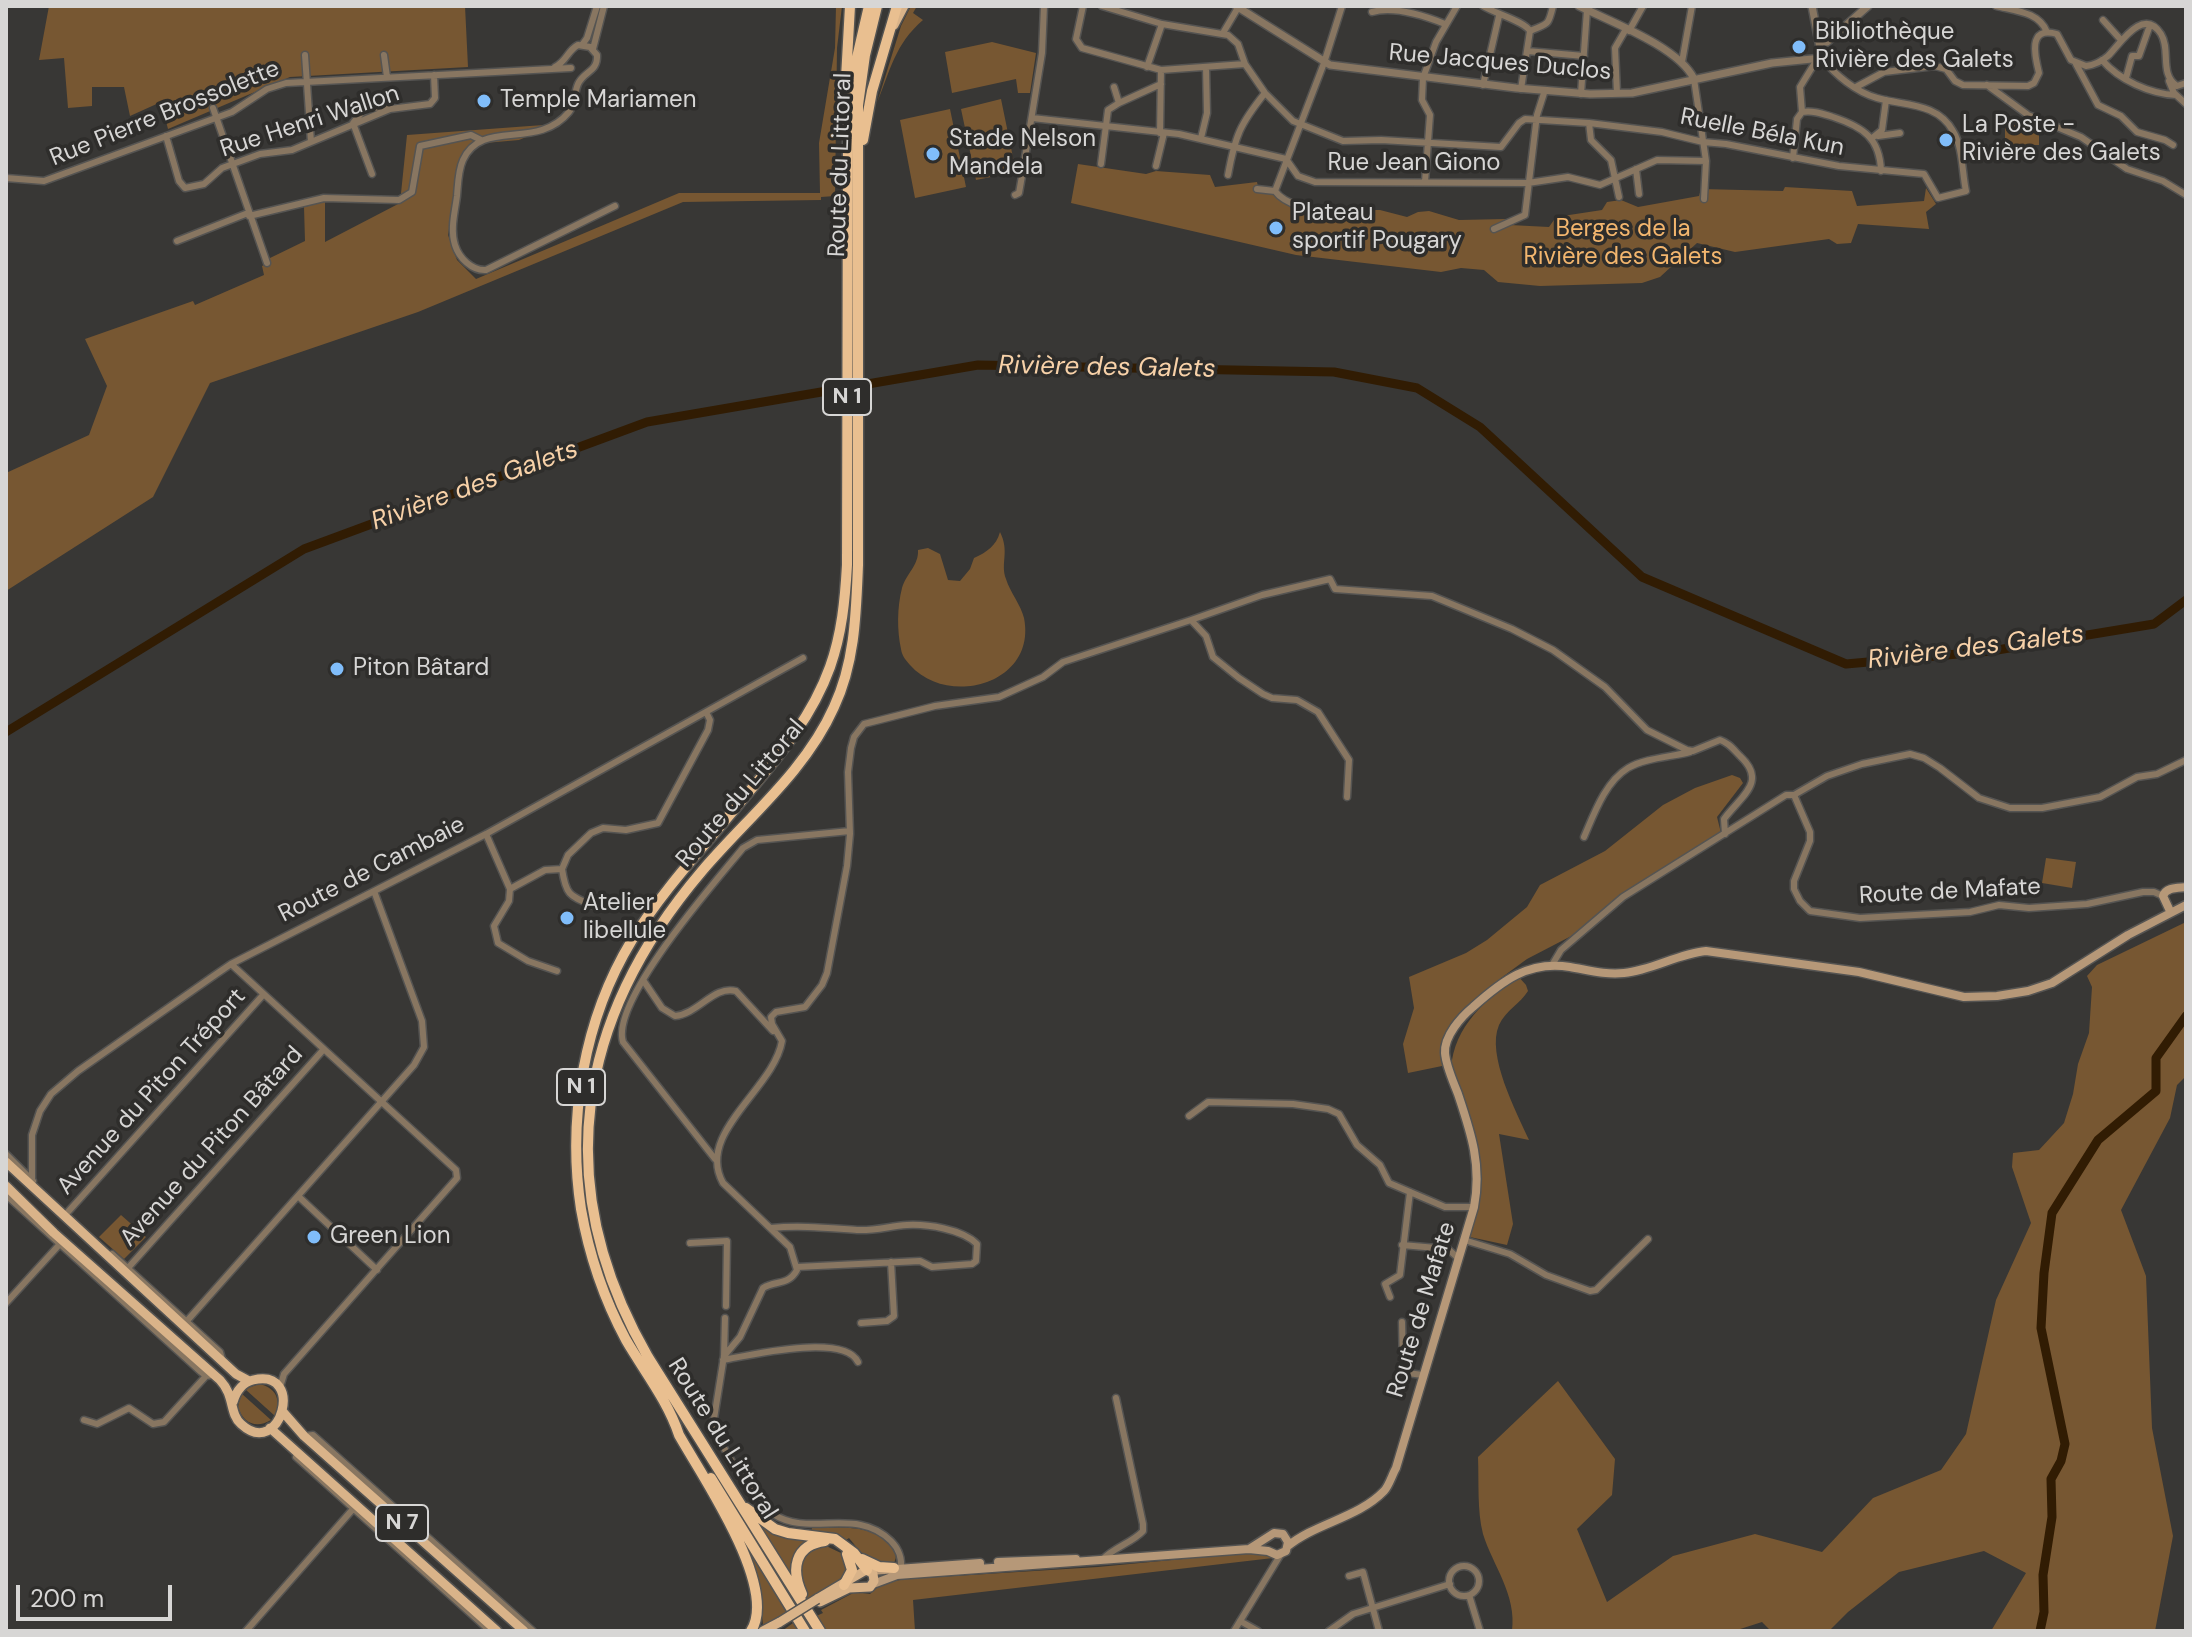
<!DOCTYPE html>
<html>
<head>
<meta charset="utf-8">
<style>
	body { margin:0 }
	#map { position:relative; width:2192px; height:1637px; overflow:hidden; background:#383735; font-family:"DM Sans",sans-serif }
	canvas { display:block }
	.frame { position:absolute; inset:0; border:8px solid #d7d6d5; pointer-events:none }
	.scale { position:absolute; left:16px; top:1585px; width:156px; height:36px; box-sizing:border-box; border:4px solid #d7d6d5; border-top:0; padding-left:10px; font-size:24px; line-height:28px; white-space:nowrap; color:#d7d6d5; -webkit-text-stroke:6px #2e2d2b; paint-order:stroke }
</style>
</head>
<body>
<div id="map">
<canvas width="2192" height="1637"></canvas>
<div class="frame"></div>
<div class="scale">200 m</div>
</div>
<script>
const c = document.querySelector('canvas').getContext('2d');
c.lineJoin = 'round';
function paint(path, color) { c.fillStyle = color; c.fill(path, 'evenodd'); }
function stroke(path, color, width, dash) { c.strokeStyle = color; c.lineWidth = width; c.lineCap = dash ? 'butt' : 'round'; c.setLineDash(dash || []); c.stroke(path); }
function label(font, color, halo, rows, align = 'center') {
  c.font = font + ' "DM Sans",sans-serif'; c.lineWidth = 7; c.setLineDash([]); c.textBaseline = 'middle'; c.strokeStyle = halo; c.fillStyle = color; for (const [text, x, y, turn = 0] of rows) {
    c.save(); c.translate(x, y); c.rotate((+turn || 0) * Math.PI / 180); c.textAlign = isNaN(turn) ? turn : align; if (halo) c.strokeText(text, 0, 0); c.fillText(text, 0, 0); c.restore();
  }
}
paint(new Path2D(`
	M 49,6 L 465,6 L 468,67 L 290,77 L 168,129 L 161,102 L 130,116 L 124,87 L 92,87 L 92,106 L 68,108 L 64,58 L 39,60 Z
	M 836,6 L 842,6 L 837,48 L 835,196 L 821,197 L 821,200 L 683,202 L 418,312 L 210,383 L 153,497 L 6,591 L 6,473 L 89,435 L 107,386 L 85,339 L 193,301 L 195,305 L 264,275 L 262,266 L 270,262 L 270,258 L 305,241 L 304,207 L 325,201 L 325,242 L 400,203 L 407,135 L 557,124 L 519,140 L 485,143 L 461,156 L 448,235 L 457,260 L 476,279 L 679,193 L 820,193 L 819,143 L 835,48 Z
	M 911,6 L 917,6 L 913,13 L 923,20 C 895,44 890,71 877,103 L 901,26 Z
	M 992,42 L 1036,53 L 1030,93 L 1018,93 L 1016,79 L 952,93 L 945,52 Z
	M 1001,99 L 1016,172 L 976,180 L 961,109 Z
	M 950,109 L 966,187 L 915,198 L 900,120 Z
	M 2005,125 L 2039,125 L 2039,145 L 2005,145 Z
	M 1078,164 L 1146,174 L 1156,171 L 1210,175 L 1215,187 L 1257,182 L 1259,191 L 1284,196 L 1325,210 L 1363,215 L 1372,210 L 1380,210 L 1407,217 L 1418,212 L 1429,211 L 1459,220 L 1506,219 L 1510,225 L 1549,227 L 1556,217 L 1602,210 L 1607,202 L 1621,200 L 1638,207 L 1699,196 L 1701,189 L 1783,191 L 1785,187 L 1852,191 L 1857,206 L 1924,201 L 1926,188 L 1936,204 L 1926,212 L 1929,229 L 1858,224 L 1851,243 L 1837,244 L 1829,239 L 1735,252 L 1697,243 L 1660,277 L 1642,283 L 1540,286 L 1498,282 L 1484,270 L 1461,268 L 1441,272 L 1296,255 L 1071,203 Z
	M 1000,532 C 1010,552 1000,563 1006,579 C 1010,592 1021,605 1024,618 C 1037,684 948,708 910,665 C 905,659 902,656 901,649 C 897,630 897,608 902,588 C 906,574 919,565 918,550 L 928,548 L 940,554 L 948,580 L 960,581 L 970,569 L 974,558 C 987,552 996,546 1000,532 Z
	M 1732,775 L 1740,778 L 1743,783 L 1717,817 L 1721,833 L 1628,891 L 1579,932 L 1527,959 L 1501,978 L 1460,1023 L 1446,1047 L 1442,1066 L 1408,1073 L 1403,1044 L 1414,1008 L 1409,977 L 1466,953 L 1487,940 L 1527,907 L 1540,885 L 1605,851 L 1663,805 L 1695,788 Z
	M 2046,858 L 2076,862 L 2072,888 L 2042,883 Z
	M 2186,922 L 2186,1076 L 2177,1085 L 2170,1118 L 2121,1210 L 2146,1276 L 2152,1428 L 2173,1536 L 2155,1631 L 1991,1631 L 2026,1573 L 1984,1551 L 1899,1572 L 1848,1612 L 1829,1631 L 1771,1631 L 1762,1622 L 1734,1631 L 1512,1631 C 1517,1595 1493,1566 1483,1534 C 1477,1511 1479,1481 1478,1457 L 1558,1381 L 1615,1459 L 1612,1495 L 1577,1529 L 1607,1602 L 1673,1556 L 1755,1534 L 1822,1552 L 1873,1498 L 1941,1470 L 1966,1434 L 1996,1300 L 2031,1223 L 2012,1167 L 2013,1153 L 2039,1150 L 2064,1123 L 2073,1094 L 2078,1064 L 2089,1033 L 2092,987 L 2087,976 L 2097,965 Z
	M 1517,975 L 1526,985 L 1528,991 C 1520,1004 1506,1010 1499,1025 C 1486,1055 1516,1111 1529,1140 L 1499,1134 L 1513,1224 L 1507,1245 L 1470,1237 L 1481,1179 L 1451,1069 C 1454,1025 1486,1001 1517,975 Z
	M 121,1215 L 146,1237 L 124,1259 L 99,1237 Z
	M 259,1384 C 277,1388 281,1400 275,1416 L 245,1389 Z
	M 241,1393 L 271,1420 C 256,1429 243,1423 238,1407 Z
	M 756,1520 L 817,1538 L 792,1566 L 792,1578 Z
	M 812,1528 C 840,1528 871,1523 891,1546 C 897,1553 897,1556 894,1563 C 868,1565 864,1556 849,1538 L 846,1540 L 835,1535 L 811,1533 Z
	M 743,1538 L 789,1611 L 768,1625 L 763,1624 L 761,1609 Z
	M 824,1545 L 841,1553 L 849,1567 L 845,1578 L 807,1600 L 797,1574 L 805,1552 Z
	M 1256,1552 L 1273,1558 L 913,1600 L 915,1631 L 782,1631 L 800,1618 L 803,1622 L 823,1613 L 821,1610 L 855,1592 L 870,1594 L 882,1583 L 906,1579 L 1098,1567 Z`), '#775732');
stroke(new Path2D(`
	M 6,732 L 304,549 L 647,422 L 978,365 L 1334,372 L 1417,388 L 1480,427 L 1642,577 L 1846,664 L 1991,651 L 2154,624 L 2186,600
	M 2040,1631 L 2044,1612 L 2043,1575 L 2052,1517 L 2051,1479 L 2061,1461 L 2065,1444 L 2041,1328 L 2044,1273 L 2052,1213 L 2098,1140 L 2156,1091 L 2156,1058 L 2186,1016`), '#311c03', 9);
const minor = new Path2D(`
	M 1083,6 L 1076,39 L 1082,48 L 1161,70 L 1245,64
	M 1102,6 L 1162,24 L 1228,35 L 1238,44 L 1245,64 L 1265,93 L 1293,121 L 1343,141 L 1381,140 L 1501,147 L 1519,123 L 1525,119 L 1589,123 L 1662,132 L 1703,142 L 1726,144 L 1839,166 L 1924,174 L 1938,198 L 1966,191 C 1962,173 1963,147 1953,131 C 1937,102 1904,106 1877,98 C 1856,92 1835,75 1822,58
	M 1483,6 C 1496,14 1524,21 1530,31
	M 1996,6 C 2016,11 2039,12 2047,32
	M 1372,12 C 1393,6 1425,16 1445,24
	M 2103,20 L 2121,40
	M 1530,31 C 1548,23 1548,27 1553,6
	M 1629,31 L 1643,6
	M 1223,33 L 1239,6
	M 582,45 L 587,38 L 597,6
	M 593,49 L 604,6
	M 1527,51 L 1584,56
	M 305,55 L 311,142
	M 384,55 L 387,77
	M 2102,60 C 2119,80 2150,94 2176,95
	M 1682,62 L 1692,6
	M 2076,64 L 2098,105 L 2121,116 L 2137,132 L 2165,140 L 2173,145
	M 555,67 C 567,61 567,51 578,45 L 590,47 L 597,55 C 598,72 584,71 578,84 C 574,93 575,105 569,112 C 537,151 482,118 463,160 C 458,171 458,185 457,196 C 455,212 450,229 455,245 C 459,258 472,271 486,270 L 615,206
	M 1147,67 L 1162,24
	M 2126,78 L 2132,56 L 2139,56 L 2150,25
	M 1694,79 L 1706,161 L 1704,199
	M 2169,81 L 2174,93 L 2186,104
	M 1483,85 L 1499,16
	M 1987,85 L 2028,115 L 2081,137 L 2127,169 L 2163,181 L 2186,195
	M 1114,87 L 1119,103
	M 1856,87 L 1884,72 L 1935,66 L 1946,69 L 1955,81 L 1963,85 L 2028,86 L 2034,83 L 2039,73 C 2035,57 2027,25 2057,34 L 2071,60 L 2086,66 C 2094,65 2101,62 2108,56 C 2120,44 2143,6 2161,34 C 2171,50 2159,74 2177,86 L 2186,83
	M 1521,89 L 1530,31
	M 1617,93 L 1615,48 L 1626,29
	M 1581,94 L 1587,10
	M 213,108 L 267,263
	M 1802,112 C 1813,110 1823,114 1833,117 C 1863,127 1880,138 1881,171
	M 1802,112 L 1800,87 L 1816,61
	M 1032,118 L 1179,134 L 1286,159 L 1298,176 L 1315,182 L 1528,183 L 1568,177 L 1600,185 L 1657,160 L 1706,161
	M 1589,123 L 1591,140 L 1611,160 L 1619,197
	M 1160,133 L 1161,70
	M 166,136 L 179,181 L 185,188 L 204,184 L 222,168 L 260,154 L 292,150 L 390,109 L 430,104 L 435,98 L 434,75
	M 1878,136 L 1900,133
	M 1201,138 L 1207,113 L 1206,67
	M 1871,139 L 1882,130 L 1886,100
	M 1793,158 L 1797,119 L 1802,112
	M 1101,164 L 1108,110 L 1119,103 L 1161,84
	M 1156,166 L 1164,133
	M 1636,169 L 1639,194
	M 372,174 L 353,123 C 366,106 367,108 389,107
	M 1228,175 C 1235,136 1240,124 1265,93
	M 6,178 L 44,181 L 232,112 L 267,89 L 286,83 L 571,68
	M 1425,182 L 1430,115 L 1422,100 L 1423,78 L 1436,42 L 1457,6
	M 1257,189 L 1275,191
	M 1275,191 L 1324,63 L 1342,6
	M 1275,191 C 1285,205 1315,212 1332,213
	M 1015,195 L 1019,193 L 1022,176 L 1042,53 L 1044,6
	M 249,216 L 324,198 L 399,200 L 412,192 L 420,146 L 471,135 L 481,140
	M 1494,229 L 1525,215 L 1537,115 L 1545,90
	M 177,241 L 248,213
	M 1191,620 L 1262,595 L 1330,579 L 1335,589 L 1432,596 L 1512,629 L 1553,650 L 1605,687 L 1647,730 L 1687,750 L 1693,751 L 1720,740 C 1729,743 1733,749 1740,756 C 1768,782 1741,796 1724,819 L 1725,834
	M 1794,795 L 1810,832 L 1810,841 L 1794,881 L 1794,889 L 1800,901 L 1810,911 L 1860,918 L 1970,912 L 1999,905 L 2029,908 L 2087,904 L 2143,892 L 2154,892 L 2163,896
	M 486,834 L 510,889 L 509,901 L 494,926 L 498,943 L 528,961 L 557,971
	M 1584,837 C 1594,814 1605,782 1628,768 C 1645,758 1671,757 1690,752
	M 562,869 C 566,896 570,896 594,906
	M 510,889 L 545,870 L 562,869 L 568,855 L 591,833 L 603,828 L 626,830 L 658,823 L 708,730 L 710,720 L 706,712
	M 231,964 L 456,1170 L 457,1178 L 284,1374 L 280,1387
	M 1552,965 L 1561,950 L 1623,897 L 1786,795 L 1794,795 L 1827,776 L 1862,764 L 1910,754 L 1924,758 L 1940,768 L 1979,798 L 2010,808 L 2042,808 L 2100,797 L 2137,777 L 2157,774 L 2186,760
	M 643,980 L 662,1008 L 675,1016 C 698,1014 714,985 736,991 L 773,1031
	M 1189,1116 L 1208,1102 L 1293,1104 L 1328,1109 L 1339,1114 L 1357,1145 L 1380,1165 L 1389,1183 L 1445,1207 L 1474,1207
	M 6,1154 L 33,1181
	M 715,1159 L 623,1042 C 610,1001 716,881 743,848 L 757,840 L 850,831
	M 32,1180 L 32,1135 L 40,1111 L 51,1094 L 78,1071 L 212,977 L 231,964 L 486,834 L 803,658
	M 6,1195 L 201,1372 L 206,1376 L 213,1375
	M 298,1196 L 377,1270
	M 67,1213 L 263,995
	M 771,1228 C 800,1225 828,1228 857,1230 C 875,1231 890,1226 907,1225 C 927,1224 962,1229 977,1244 L 976,1261 L 972,1264 L 932,1267 L 920,1261 L 797,1267
	M 1464,1240 L 1510,1254 L 1546,1275 L 1590,1291 L 1596,1290 L 1648,1239
	M 690,1243 L 727,1241 L 726,1306
	M 1402,1245 L 1448,1249 L 1458,1258
	M 112,1254 L 220,1352 L 222,1359
	M 128,1268 L 324,1049
	M 1390,1297 L 1385,1284 L 1400,1275 L 1410,1192
	M 6,1303 L 59,1245
	M 725,1318 L 724,1356 L 713,1425 L 715,1433 C 730,1456 750,1499 773,1514 C 810,1538 856,1506 891,1541 C 899,1549 902,1559 901,1569
	M 186,1322 L 414,1065 L 424,1047 L 422,1021 L 374,891
	M 1402,1322 L 1403,1369 L 1407,1373 L 1423,1375
	M 861,1323 L 887,1321 L 894,1316 L 891,1262
	M 724,1356 L 740,1337 L 763,1288 C 776,1280 788,1286 797,1270 L 790,1247 L 723,1183 C 695,1133 774,1089 782,1041 L 772,1024 L 771,1017 L 776,1012 L 805,1007 L 822,985 L 827,973 L 847,866 L 850,834 L 848,772 L 851,748 L 854,737 L 864,724 L 935,706 L 999,697 L 1043,677 L 1063,662 L 1191,620 L 1206,636 L 1213,657 L 1239,678 L 1263,694 L 1272,698 L 1297,700 L 1318,712 L 1349,760 L 1347,797
	M 723,1360 C 750,1355 844,1333 858,1362
	M 84,1420 L 97,1424 L 129,1408 L 153,1424 L 164,1422 L 206,1376
	M 304,1436 L 313,1435 L 533,1631
	M 296,1457 L 490,1631
	M 1102,1560 C 1114,1547 1132,1543 1143,1531 L 1143,1524 L 1116,1398
	M1449 1581a15 15 0 1 1 30 0a15 15 0 1 1-30 0Z
	M 1349,1576 L 1363,1572 L 1379,1631
	M 1469,1595 L 1480,1631
	M 1240,1621 L 1258,1631
	M 246,1631 L 353,1509
	M 1234,1631 L 1281,1554
	M 1329,1631 L 1353,1614 L 1450,1584`);
const tertiary = new Path2D(`
	M 1236,6 L 1330,65 L 1516,88 L 1590,94 L 1632,93 L 1772,63 L 1822,58 L 1812,6
	M 1579,6 C 1611,22 1679,47 1694,79
	M 1820,41 L 1827,42 L 1868,6`);
const secondary = new Path2D(`
	M 2170,911 L 2163,896 C 2166,887 2178,888 2186,887
	M 1288,1546 C 1316,1523 1358,1518 1384,1491 C 1389,1486 1392,1475 1396,1468 L 1474,1207 C 1482,1165 1471,1133 1458,1094 C 1453,1081 1446,1066 1445,1053 C 1444,1036 1461,1017 1473,1007 C 1502,981 1529,960 1570,967 C 1588,970 1605,975 1624,973 C 1653,970 1677,954 1706,951 L 1859,972 L 1964,997 L 1997,996 L 2028,991 L 2052,983 L 2128,935 L 2186,905
	M 998,1562 L 1076,1559
	M 870,1571 L 980,1563
	M 873,1584 L 897,1575 L 1249,1549 L 1268,1551 L 1277,1555 L 1286,1551 L 1288,1542 L 1283,1534 L 1274,1533 L 1249,1549`);
const primary = new Path2D(`
	M 894,25 L 904,6
	M 6,1162 L 236,1374 L 249,1381
	M 6,1186 L 54,1233 L 220,1380 C 235,1396 229,1413 241,1424 C 281,1461 306,1367 253,1380 C 241,1383 236,1392 233,1402
	M 283,1412 L 304,1436 L 524,1631
	M 270,1428 L 497,1631
	M 817,1599 C 826,1594 863,1571 867,1570 L 873,1574 L 874,1581 L 870,1587 L 849,1588 L 820,1602
	M 763,1631 L 780,1622`);
const trunk = new Path2D(`
	M 845,96 L 850,6
	M 863,140 L 872,91 L 897,6
	M 711,1478 L 805,1631
	M 746,1508 L 775,1529 L 788,1533 L 835,1539 L 854,1553 L 867,1570
	M 862,1559 L 879,1567 L 894,1568
	M 844,1585 L 852,1570 L 847,1554
	M 802,1594 C 791,1570 794,1545 825,1541
	M 751,1631 C 779,1587 702,1476 679,1435 C 668,1401 644,1371 626,1340 C 604,1299 589,1255 581,1209 C 567,1118 584,1019 632,940 C 661,893 698,853 733,811 C 770,766 810,723 830,667 C 842,633 845,600 847,565 L 848,132 L 856,62 L 869,6
	M 820,1631 L 648,1357 C 549,1185 576,1019 702,871 C 747,818 805,772 834,707 C 855,662 856,614 858,565 L 858,105 L 865,55 L 877,6`);
stroke(minor, '#555452', 9);
stroke(tertiary, '#555452', 10);
stroke(secondary, '#555452', 11);
stroke(primary, '#555452', 12);
stroke(trunk, '#555452', 13);
stroke(minor, '#887661', 6);
stroke(tertiary, '#887661', 7);
stroke(secondary, '#b69878', 8);
stroke(primary, '#d9b389', 9);
stroke(trunk, '#e9bf90', 10);
const primaryBridge = new Path2D(`
	M 780,1622 L 817,1599`);
stroke(primaryBridge, '#555452', 12, []);
stroke(primaryBridge, '#d9b389', 9);
for (const [x, y, r, color] of [
	[1799,47,8,"#80bdfa"],
	[484,101,8,"#80bdfa"],
	[1946,140,8,"#80bdfa"],
	[933,154,8,"#80bdfa"],
	[1276,228,8,"#80bdfa"],
	[337,669,8,"#80bdfa"],
	[567,918,8,"#80bdfa"],
	[314,1237,8,"#80bdfa"]
]) { const dot = new Path2D(); dot.arc(x, y, r, 0, 2 * Math.PI); c.fillStyle = color; c.fill(dot); stroke(dot, '#2e2d2b', 3); }
for (const [x, y, w] of [
	[847,397,48],
	[581,1087,48],
	[402,1523,52]
]) { const box = new Path2D(); box.roundRect(x - w / 2, y - 18, w, 36, 6); c.fillStyle = '#2e2d2b'; c.fill(box); stroke(box, '#d7d6d5', 2); }
label('bold 22px', '#d7d6d5', null, [
	["N 1",847,397],
	["N 1",581,1087],
	["N 7",402,1523]
]);
label('24px', '#d7d6d5', '#2e2d2b', [
	["Bibliothèque",1815,33],
	["Rivière des Galets",1815,61],
	["Temple Mariamen",500,101],
	["La Poste -",1962,126],
	["Rivière des Galets",1962,154],
	["Stade Nelson",949,140],
	["Mandela",949,168],
	["Plateau",1292,214],
	["sportif Pougary",1292,242],
	["Piton Bâtard",353,669],
	["Atelier",583,904],
	["libellule",583,932],
	["Green Lion",330,1237]
], 'left');
label('24px', '#d7d6d5', '#2e2d2b', [
	["Rue Jacques Duclos",1500,63,5],
	["Rue Pierre Brossolette",165,114,-22],
	["Rue Henri Wallon",310,122,-18],
	["Ruelle Béla Kun",1762,133,11],
	["Rue Jean Giono",1414,164],
	["Route du Littoral",841,165,-88],
	["Route du Littoral",741,794,-50],
	["Route de Cambaie",372,870,-27],
	["Route de Mafate",1950,892,-3],
	["Avenue du Piton Tréport",152,1092,-48],
	["Avenue du Piton Bâtard",212,1147,-48],
	["Route de Mafate",1422,1310,-73],
	["Route du Littoral",722,1439,58]
]);
label('24px', '#f3b66e', '#2e2d2b', [
	["Berges de la",1623,230],
	["Rivière des Galets",1623,258]
]);
label('italic 26px', '#f7d1a8', '#2e2d2b', [
	["Rivière des Galets",1107,368,1],
	["Rivière des Galets",475,486,-20],
	["Rivière des Galets",1976,648,-7]
]);
</script>
</body>
</html>
